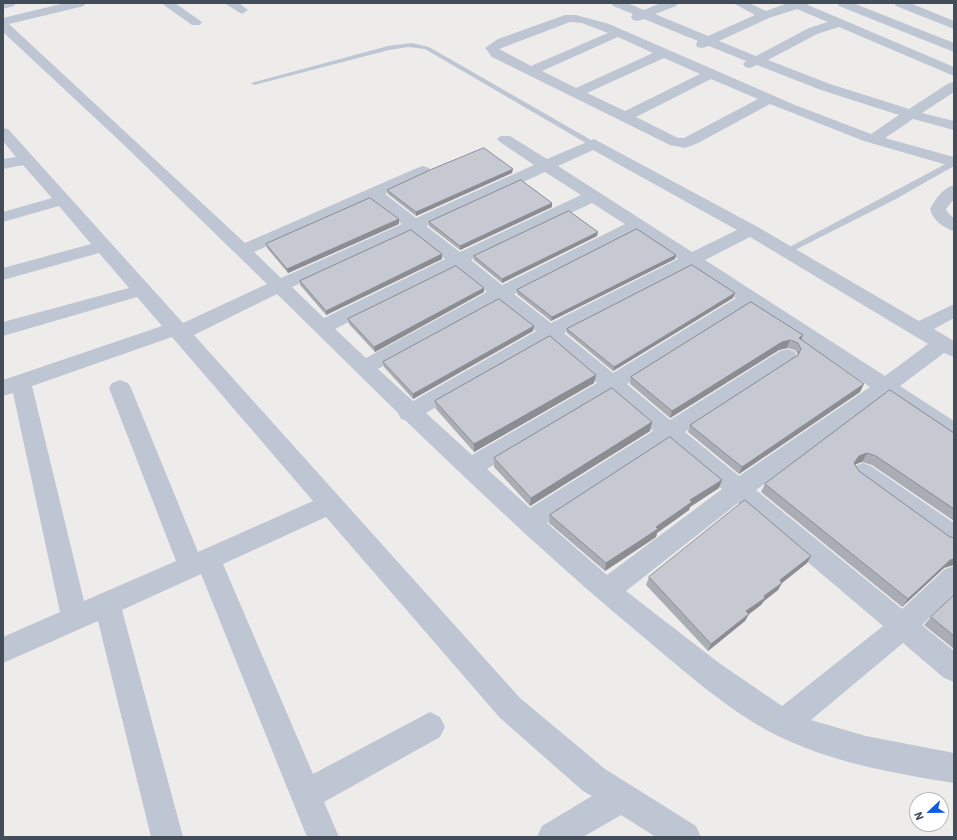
<!DOCTYPE html>
<html>
<head>
<meta charset="utf-8">
<style>
	body { margin:0 }
	#map { position:relative; width:957px; height:840px; overflow:hidden; background:#eeebeb; font-family:"IBM Plex Sans",sans-serif }
	canvas { display:block }
	.frame { position:absolute; inset:0; border:4px solid #434d59; pointer-events:none }
	.north { position:absolute; left:909px; top:792px; width:40px; height:40px; box-sizing:border-box; background:#fff; border:1px solid #b4b8bd; border-radius:50%; rotate:248deg; font-size:11px; font-weight:700; line-height:16px; text-align:center; color:#434d59 }
	.north::after { content:''; display:block; margin:auto; width:14px; height:18px; background:#0f5ce4; clip-path:polygon(50% 0,100% 100%,50% 72%,0 100%) }
</style>
</head>
<body>
<div id="map">
<canvas width="957" height="840"></canvas>
<div class="frame"></div>
<div class="north">N</div>
</div>
<script>
const c = document.querySelector('canvas').getContext('2d');
c.lineJoin = 'round';
function paint(path, color) { c.fillStyle = color; c.fill(path, 'evenodd'); }
function stroke(path, color, width, dash) { c.strokeStyle = color; c.lineWidth = width; c.lineCap = dash ? 'butt' : 'round'; c.setLineDash(dash || []); c.stroke(path); }
paint(new Path2D(`
	M 412,43 L 429,47 L 598,144 L 591,146 L 425,49 L 408,47 L 389,50 L 254,85 L 251,83 L 388,46 Z
	M 951,161 L 954,161 L 954,166 L 894,200 L 789,253 L 783,253 L 782,251 Z`), '#bdc6d2');
paint(new Path2D(`
	M 3,3 L 16,3 L 14,6 L 3,9 Z
	M 65,3 L 86,3 L 84,6 L 9,24 L 245,243 L 417,168 L 423,166 L 429,168 L 431,171 L 429,174 L 385,194 L 416,218 L 534,165 L 500,142 L 497,139 L 500,136 L 510,136 L 547,159 L 594,139 L 756,226 L 919,321 L 954,304 L 954,318 L 934,329 L 954,341 L 954,357 L 944,353 L 900,386 L 954,421 L 954,440 L 946,438 L 885,397 L 756,490 L 902,609 L 945,569 L 954,566 L 954,594 L 922,625 L 954,651 L 954,682 L 944,678 L 903,643 L 811,720 L 866,736 L 954,753 L 954,783 C 892,773 829,762 772,733 C 727,709 686,673 647,640 C 563,571 484,496 405,420 L 401,419 L 398,413 L 277,294 L 194,335 L 520,698 L 605,769 L 696,826 L 701,837 L 656,837 L 621,815 L 583,837 L 537,837 L 542,826 L 592,796 L 583,791 L 500,718 L 326,517 L 223,564 L 313,774 L 430,712 L 440,717 L 445,727 L 440,737 L 324,802 L 339,837 L 307,837 L 201,574 L 122,610 L 183,837 L 151,837 L 98,621 L 3,663 L 3,637 L 60,612 L 13,393 L 3,396 L 3,380 L 162,326 L 137,297 L 3,336 L 3,322 L 129,288 L 99,253 L 3,280 L 3,268 L 91,244 L 59,206 L 3,222 L 3,212 L 52,198 L 23,165 L 3,169 L 3,159 L 16,157 L 3,141 L 3,128 L 8,129 L 183,323 L 267,284 L 124,145 L 3,32 L 3,18 ZM 593,150 L 737,230 L 692,252 L 558,166 ZM 545,172 L 581,195 L 460,252 L 426,226 ZM 371,200 L 402,224 L 281,278 L 254,252 ZM 592,203 L 625,224 L 502,285 L 471,260 ZM 636,231 L 678,259 L 551,323 L 514,294 ZM 412,232 L 445,259 L 324,318 L 292,287 ZM 750,237 L 928,344 L 885,376 L 705,260 ZM 456,268 L 487,292 L 366,358 L 335,329 ZM 691,268 L 736,298 L 613,373 L 564,333 ZM 499,302 L 536,331 L 413,401 L 378,369 ZM 749,307 L 870,387 L 739,476 L 685,432 L 794,361 L 797,356 L 794,351 L 787,349 L 780,351 L 670,420 L 627,384 ZM 172,337 L 313,501 L 198,552 L 131,388 L 128,383 L 120,380 L 112,383 L 109,388 L 176,561 L 84,601 L 32,386 ZM 549,342 L 597,383 L 472,455 L 426,413 ZM 611,395 L 653,431 L 530,508 L 487,469 ZM 668,443 L 722,489 L 607,575 L 547,523 ZM 738,503 L 883,626 L 782,706 L 719,663 L 626,591 Z
	M 161,3 L 175,3 L 202,22 L 200,25 L 192,25 Z
	M 224,3 L 239,3 L 248,10 L 242,14 Z
	M 611,3 L 627,3 L 644,10 L 661,3 L 678,3 L 676,6 L 655,14 L 708,36 L 755,15 L 733,3 L 749,3 L 766,11 L 788,3 L 809,3 L 808,5 L 954,67 L 954,76 L 839,27 L 817,34 L 768,60 L 830,84 L 909,109 L 949,83 L 954,82 L 954,92 L 922,113 L 954,121 L 954,130 L 913,119 L 885,138 L 954,157 L 954,167 L 864,141 L 770,104 L 698,143 L 685,148 L 670,145 L 492,57 L 485,48 L 498,39 L 565,15 L 576,15 L 609,24 L 795,105 L 871,134 L 899,115 L 821,90 L 757,65 L 750,68 L 745,67 L 743,64 L 746,61 L 709,46 L 702,48 L 697,47 L 696,44 L 698,41 L 644,19 L 637,21 L 633,20 L 631,17 L 633,14 L 613,6 ZM 797,9 L 828,22 L 809,28 L 756,56 L 719,41 L 769,18 ZM 570,22 L 582,23 L 608,33 L 531,66 L 499,49 ZM 618,37 L 653,53 L 576,88 L 542,71 ZM 664,58 L 700,74 L 625,111 L 587,93 ZM 711,79 L 758,99 L 684,138 L 678,138 L 636,117 Z
	M 837,3 L 853,3 L 954,43 L 954,52 L 839,6 Z
	M 894,3 L 910,3 L 954,21 L 954,29 L 896,6 Z
	M 954,185 L 954,199 L 946,209 L 948,213 L 954,218 L 954,231 C 943,228 933,220 930,209 C 935,199 943,188 954,185 Z
	M 863,463 L 871,466 L 954,523 L 954,547 L 945,544 L 855,478 L 851,472 L 855,466 Z`), '#bdc6d2');
paint(new Path2D(`
	M 512,173 L 416,216 L 388,194 L 387,190 Z
	M 552,207 L 460,250 L 429,226 L 429,222 Z
	M 399,224 L 288,273 L 267,248 L 266,244 Z
	M 597,236 L 502,283 L 474,260 L 474,256 Z
	M 442,254 L 442,259 L 326,315 L 300,285 L 300,281 Z
	M 676,255 L 675,259 L 551,321 L 517,294 L 517,290 Z
	M 484,292 L 375,352 L 349,324 L 348,319 Z
	M 733,298 L 613,371 L 567,333 L 567,329 Z
	M 751,302 L 801,340 L 860,392 L 739,474 L 688,432 L 690,425 L 798,355 L 795,350 L 787,348 L 779,350 L 670,418 L 630,384 L 631,377 Z
	M 534,326 L 533,331 L 413,399 L 384,367 L 383,362 Z
	M 596,375 L 594,383 L 474,452 L 436,409 L 435,401 Z
	M 890,390 L 954,433 L 954,521 L 872,465 L 862,462 L 855,464 L 859,471 L 944,568 L 902,607 L 761,492 L 765,484 Z
	M 652,422 L 650,431 L 530,506 L 494,467 L 494,458 Z
	M 719,488 L 690,507 L 689,510 L 657,533 L 656,537 L 605,571 L 549,523 L 550,515 Z
	M 811,556 L 807,563 L 782,583 L 778,590 L 764,601 L 761,605 L 749,614 L 745,621 L 708,651 L 646,585 L 649,577 Z
	M 954,595 L 954,649 L 924,625 L 931,617 Z`), '#abadb5');
paint(new Path2D(`
	M 513,169 L 512,173 L 416,216 L 416,212 Z
	M 552,203 L 552,207 L 460,250 L 460,246 Z
	M 399,219 L 399,224 L 288,273 L 287,269 Z
	M 598,232 L 597,236 L 502,283 L 502,279 Z
	M 442,254 L 442,259 L 326,315 L 326,311 Z
	M 676,255 L 675,259 L 551,321 L 552,317 Z
	M 484,288 L 484,292 L 375,352 L 374,347 Z
	M 735,293 L 733,298 L 613,371 L 614,367 Z
	M 534,326 L 533,331 L 413,399 L 413,394 Z
	M 803,335 L 800,343 L 799,338 Z
	M 790,340 L 787,348 L 779,350 L 670,418 L 672,411 L 782,342 Z
	M 596,375 L 594,383 L 474,452 L 474,444 Z
	M 864,384 L 860,392 L 739,474 L 742,467 Z
	M 652,422 L 650,431 L 530,506 L 531,498 Z
	M 867,453 L 862,462 L 854,465 L 854,463 L 859,456 Z
	M 722,480 L 719,488 L 690,507 L 689,510 L 657,533 L 656,537 L 605,571 L 606,563 L 656,527 L 690,500 Z
	M 811,556 L 807,563 L 782,583 L 778,590 L 764,601 L 761,605 L 749,614 L 745,621 L 708,651 L 711,644 L 746,611 L 780,580 Z
	M 954,559 L 954,565 L 944,568 L 902,607 L 908,599 L 950,560 Z`), '#8b8d93');
const building = new Path2D(`
	M 484,148 L 513,169 L 416,212 L 387,190 L 430,170 Z
	M 521,180 L 552,203 L 460,246 L 429,222 Z
	M 370,198 L 399,219 L 287,269 L 266,244 Z
	M 569,211 L 598,232 L 502,279 L 474,256 Z
	M 637,229 L 676,255 L 552,317 L 517,290 Z
	M 411,230 L 442,254 L 326,311 L 300,281 Z
	M 692,265 L 735,293 L 614,367 L 567,329 Z
	M 456,266 L 484,288 L 374,347 L 348,319 Z
	M 499,299 L 534,326 L 413,394 L 383,362 Z
	M 751,302 L 803,335 L 799,338 L 864,384 L 742,467 L 690,425 L 798,355 L 801,349 L 798,343 L 790,340 L 782,342 L 672,411 L 631,377 Z
	M 550,336 L 596,375 L 474,444 L 435,401 Z
	M 612,388 L 652,422 L 531,498 L 494,458 Z
	M 890,390 L 954,433 L 954,509 L 876,456 L 867,453 L 859,456 L 854,463 L 859,471 L 950,537 L 954,538 L 954,559 L 950,560 L 908,599 L 765,484 Z
	M 670,437 L 722,480 L 690,500 L 692,502 L 656,527 L 658,529 L 606,563 L 550,515 Z
	M 745,500 L 811,556 L 780,580 L 782,583 L 764,596 L 765,598 L 746,611 L 749,614 L 711,644 L 649,577 Z
	M 954,595 L 954,636 L 931,617 Z`);
paint(building, '#c7c9d2');
stroke(building, '#8b8d93', 1);
</script>
</body>
</html>
